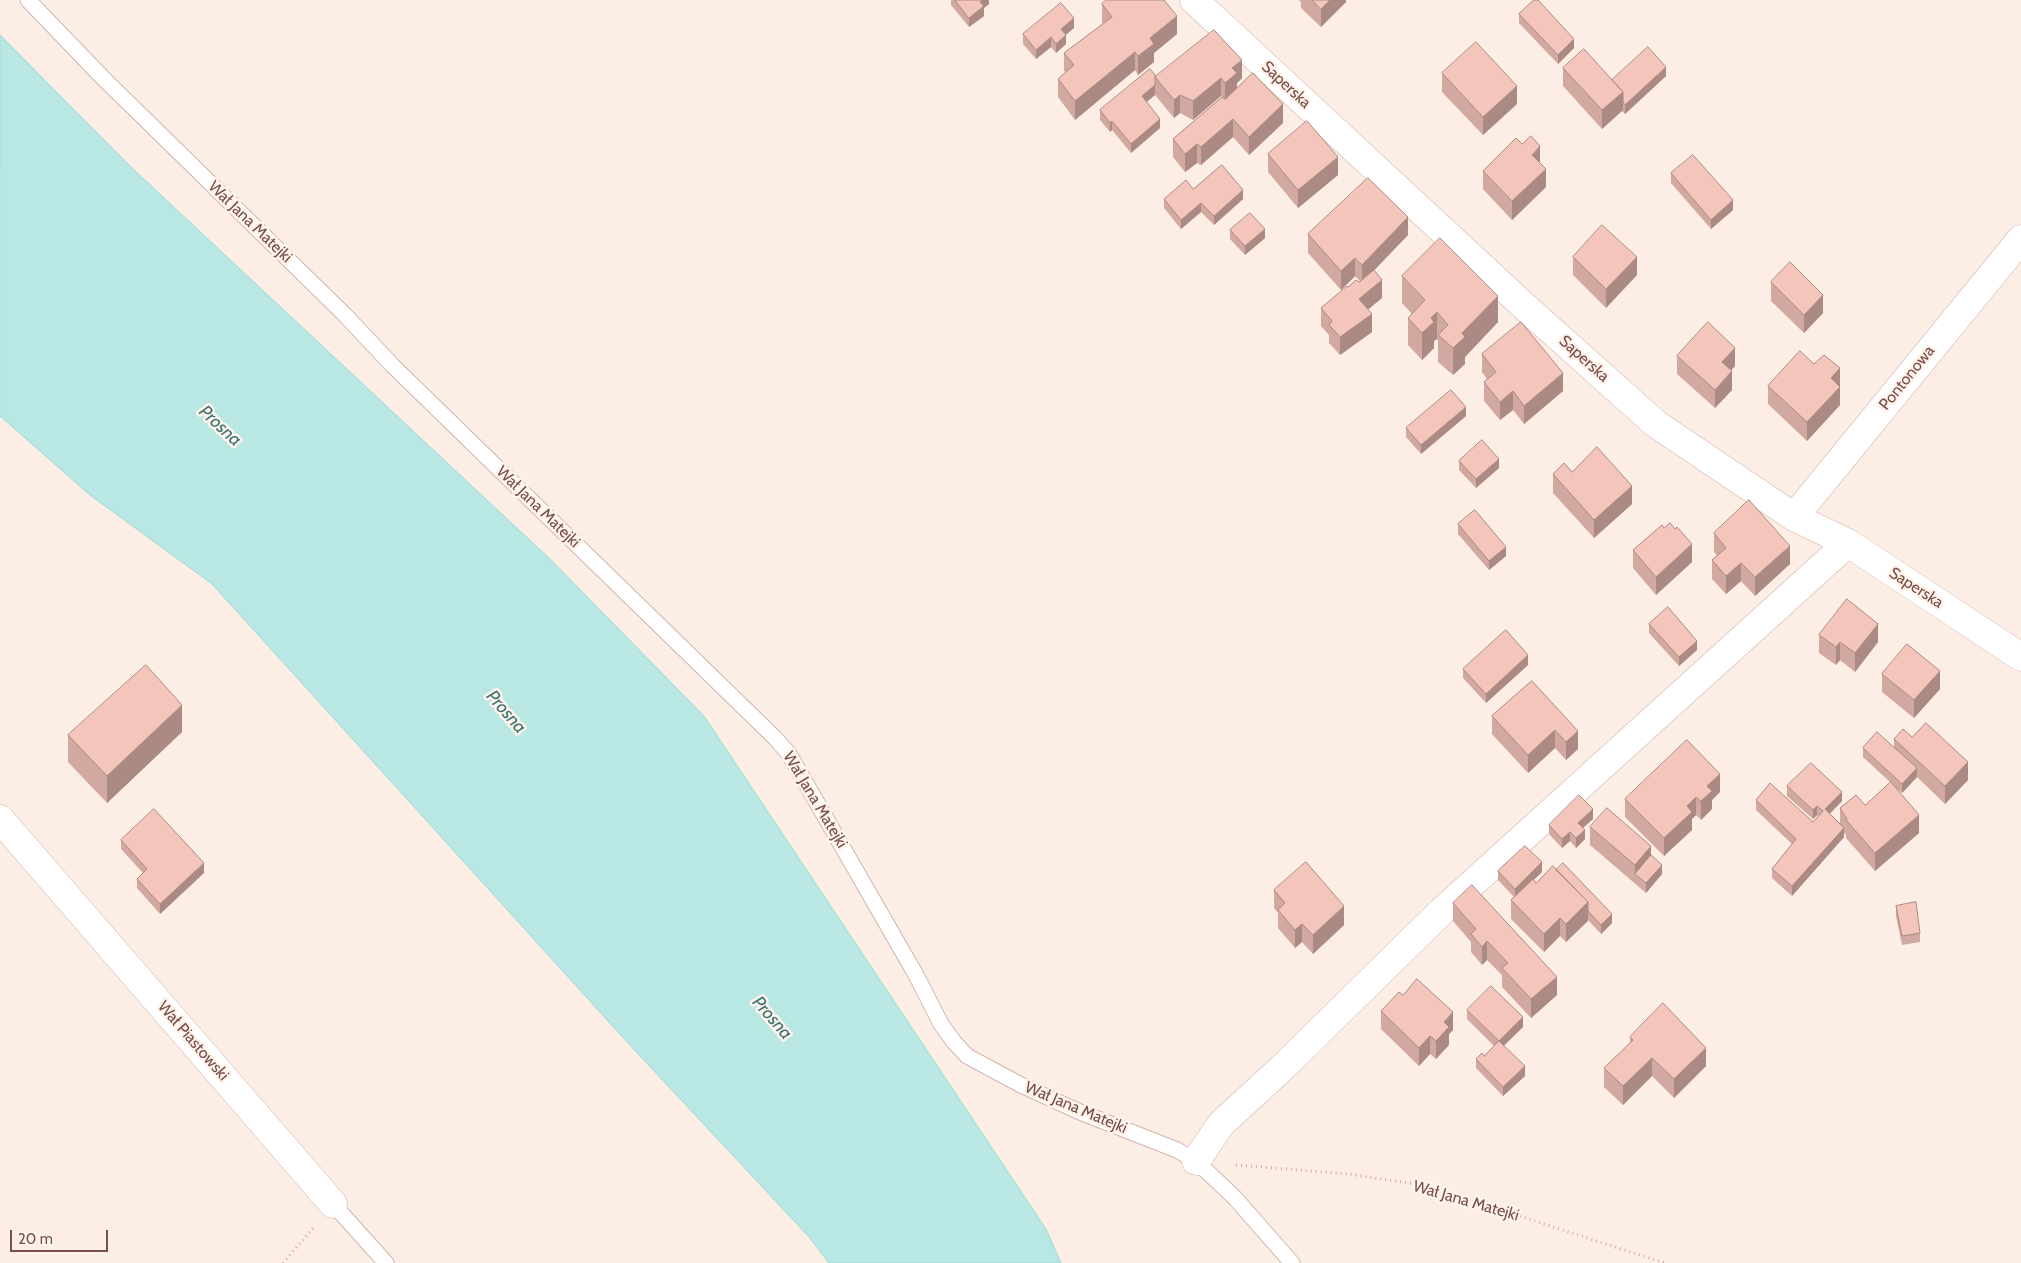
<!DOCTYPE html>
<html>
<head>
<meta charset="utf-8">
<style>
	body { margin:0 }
	#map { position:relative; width:2021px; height:1263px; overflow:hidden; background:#fdeee5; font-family:Cabin,sans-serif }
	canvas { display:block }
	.scale { position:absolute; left:10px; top:1230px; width:98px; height:22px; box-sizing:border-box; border:2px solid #764f49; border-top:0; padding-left:6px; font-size:15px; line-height:18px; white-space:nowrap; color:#764f49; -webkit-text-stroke:4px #fff3eb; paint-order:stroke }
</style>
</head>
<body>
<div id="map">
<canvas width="2021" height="1263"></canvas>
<div class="scale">20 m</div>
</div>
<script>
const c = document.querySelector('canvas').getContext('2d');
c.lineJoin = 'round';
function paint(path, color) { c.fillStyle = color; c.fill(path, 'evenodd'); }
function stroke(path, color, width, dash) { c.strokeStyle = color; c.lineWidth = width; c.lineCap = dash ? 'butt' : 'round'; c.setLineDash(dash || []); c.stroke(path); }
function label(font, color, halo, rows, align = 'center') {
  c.font = font + ' Cabin,sans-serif'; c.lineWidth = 5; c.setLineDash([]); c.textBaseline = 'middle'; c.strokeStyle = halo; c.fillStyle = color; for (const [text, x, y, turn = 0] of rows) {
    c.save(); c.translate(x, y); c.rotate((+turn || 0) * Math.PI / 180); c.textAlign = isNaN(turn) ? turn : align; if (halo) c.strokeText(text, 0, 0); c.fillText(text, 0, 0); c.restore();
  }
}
const water = new Path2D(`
	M 0,35 L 131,167 L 551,560 L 704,716 L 1046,1229 L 1061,1263 L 829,1263 L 809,1237 L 627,1042 L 212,584 L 90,495 L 0,416 Z`);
paint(water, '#b8e7e4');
stroke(water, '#9ed9d5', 1);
const lane = new Path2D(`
	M 28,0 L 103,78 L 345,315 L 392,365 L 775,738 L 789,754 L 916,975 L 941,1024 L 954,1042 L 967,1056 L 1021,1085 L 1080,1112 L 1177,1150 L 1196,1161 L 1235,1198 L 1292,1263
	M 333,1204 L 386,1263`);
const street = new Path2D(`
	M 1194,0 L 1524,306 L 1656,424 L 1794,517 L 1848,543 L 2021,657
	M 1794,517 L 2021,239
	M 0,819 L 333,1204
	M 1196,1161 L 1221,1124 L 1282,1068 L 1442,911 L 1848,543`);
stroke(lane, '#d1b5ad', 17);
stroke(street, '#d1b5ad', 29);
stroke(new Path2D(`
	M 1236,1165 L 1348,1174 L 1423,1185 L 1665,1263
	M 283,1263 L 314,1227`), '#d8a89e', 3, [1, 4]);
stroke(lane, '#fff', 15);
stroke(street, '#fff', 28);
paint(new Path2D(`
	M 951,0 L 989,0 L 989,4 L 984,8 L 984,16 L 969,27 L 951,5 Z
	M 1299,0 L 1346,0 L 1346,2 L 1321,27 L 1301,8 L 1301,2 Z
	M 1102,4 L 1177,34 L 1154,53 L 1154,62 L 1138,75 L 1135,70 L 1075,120 L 1058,97 L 1058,79 L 1066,72 L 1064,71 L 1064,53 L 1103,24 L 1102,22 Z
	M 1519,14 L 1574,48 L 1558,64 L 1519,23 Z
	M 1074,28 L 1065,35 L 1066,44 L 1056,53 L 1051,47 L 1036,59 L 1023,44 L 1023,34 Z
	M 1563,68 L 1612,80 L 1666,76 L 1625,114 L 1622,111 L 1602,129 L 1563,86 Z
	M 1442,73 L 1517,104 L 1483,135 L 1442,92 Z
	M 1156,76 L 1242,78 L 1237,83 L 1237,88 L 1283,123 L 1249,155 L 1233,137 L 1201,165 L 1197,163 L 1185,172 L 1173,157 L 1173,139 L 1222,97 L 1221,96 L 1193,120 L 1180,113 L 1174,118 L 1155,95 L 1146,102 L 1160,128 L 1131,153 L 1112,130 L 1110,132 L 1100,120 L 1100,110 Z
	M 1268,154 L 1338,175 L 1298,208 L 1268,172 Z
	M 1540,163 L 1546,187 L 1512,220 L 1483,189 L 1483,171 Z
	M 1671,173 L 1733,210 L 1711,229 L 1671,183 Z
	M 1193,189 L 1243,199 L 1214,225 L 1201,212 L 1181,229 L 1164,208 L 1164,199 Z
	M 1230,230 L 1265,238 L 1245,255 L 1230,239 Z
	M 1308,234 L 1408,235 L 1374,270 L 1382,298 L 1368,309 L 1372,332 L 1340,355 L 1329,343 L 1329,335 L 1321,326 L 1321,308 L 1348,287 L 1360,281 L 1355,276 L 1341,290 L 1308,253 Z
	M 1573,257 L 1637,275 L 1606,308 L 1573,275 Z
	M 1402,276 L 1498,322 L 1465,357 L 1465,364 L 1453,375 L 1438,362 L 1438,341 L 1437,339 L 1434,341 L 1434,348 L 1422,360 L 1408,345 L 1408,318 L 1412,314 L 1402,303 Z
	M 1771,282 L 1823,313 L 1804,333 L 1771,301 Z
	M 1482,354 L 1563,391 L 1524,424 L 1513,410 L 1500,420 L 1484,401 L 1484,382 L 1487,379 L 1482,372 Z
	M 1677,356 L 1735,366 L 1731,370 L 1732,390 L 1715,408 L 1677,374 Z
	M 1814,364 L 1840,368 L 1840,405 L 1807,441 L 1768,404 L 1768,386 Z
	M 1466,416 L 1421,454 L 1406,437 L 1406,428 Z
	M 1459,461 L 1499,468 L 1476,488 L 1459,470 Z
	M 1572,472 L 1632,504 L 1594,538 L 1553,493 L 1553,474 Z
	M 1458,524 L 1506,556 L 1489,570 L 1458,534 Z
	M 1664,528 L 1692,562 L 1656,595 L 1633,568 L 1633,550 Z
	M 1714,533 L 1790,564 L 1755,596 L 1741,581 L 1726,594 L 1712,579 L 1712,560 L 1717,555 L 1714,552 Z
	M 1649,624 L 1697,650 L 1679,666 L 1649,633 Z
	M 1819,635 L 1878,642 L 1855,672 L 1840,660 L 1836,665 L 1819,653 Z
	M 1528,665 L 1486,703 L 1463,678 L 1463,669 Z
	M 1882,674 L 1940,689 L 1914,718 L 1882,692 Z
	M 1532,681 L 1578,749 L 1566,760 L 1555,748 L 1528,773 L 1492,734 L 1492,716 Z
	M 182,732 L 107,803 L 68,762 L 68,735 Z
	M 1912,737 L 1968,780 L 1945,804 L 1917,777 L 1902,793 L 1896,788 L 1919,833 L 1875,871 L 1846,838 L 1846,835 L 1844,833 L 1844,837 L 1792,896 L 1772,878 L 1772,869 L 1792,844 L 1756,810 L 1756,800 L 1813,822 L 1818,816 L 1817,815 L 1813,819 L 1787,796 L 1787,786 L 1842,801 L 1830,814 L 1840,823 L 1840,808 L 1865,805 L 1891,783 L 1863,757 L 1863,748 L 1894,747 L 1894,739 Z
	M 1720,792 L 1712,800 L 1712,809 L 1701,820 L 1696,815 L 1692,819 L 1692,830 L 1664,856 L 1625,817 L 1625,799 Z
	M 1593,819 L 1583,828 L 1585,839 L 1576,848 L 1570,841 L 1562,848 L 1549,834 L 1549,825 Z
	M 1590,827 L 1651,855 L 1662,874 L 1646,893 L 1590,845 Z
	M 121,840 L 204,873 L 160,914 L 137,888 L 137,879 L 143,873 L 121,849 Z
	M 1498,871 L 1542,872 L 1533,880 L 1536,883 L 1612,923 L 1601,934 L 1588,920 L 1566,942 L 1560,936 L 1544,952 L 1511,919 L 1511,900 L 1514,897 L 1498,880 Z
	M 1274,890 L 1344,925 L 1313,954 L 1302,942 L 1295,948 L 1278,928 L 1278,913 L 1274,908 Z
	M 1453,903 L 1557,995 L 1531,1018 L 1502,987 L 1502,975 L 1487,960 L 1482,965 L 1471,952 L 1471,942 L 1453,921 Z
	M 1896,906 L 1920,933 L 1920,942 L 1902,945 L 1896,916 Z
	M 1467,1010 L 1523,1027 L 1504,1046 L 1525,1076 L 1503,1096 L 1476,1068 L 1476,1059 L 1484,1056 L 1494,1046 L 1467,1019 Z
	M 1381,1011 L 1453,1030 L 1449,1034 L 1449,1045 L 1436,1059 L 1430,1054 L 1419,1066 L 1381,1029 Z
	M 1630,1037 L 1706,1066 L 1674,1098 L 1652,1076 L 1623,1105 L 1604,1087 L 1604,1068 L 1630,1044 Z`), '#d1a9a1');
paint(new Path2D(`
	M 983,0 L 989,0 L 989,4 L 984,8 L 984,16 L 969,27 L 969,18 L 980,2 Z
	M 1330,0 L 1346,0 L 1346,2 L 1321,27 L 1321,9 Z
	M 1177,16 L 1177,34 L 1154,53 L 1154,62 L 1138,75 L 1138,56 L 1150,38 Z
	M 1074,18 L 1074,28 L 1061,39 L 1061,29 Z
	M 1066,35 L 1066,44 L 1056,53 L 1056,44 Z
	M 1051,37 L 1051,47 L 1036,59 L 1036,50 Z
	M 1574,39 L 1574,48 L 1558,64 L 1558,55 Z
	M 1135,52 L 1135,70 L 1075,120 L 1075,101 Z
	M 1242,60 L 1242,78 L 1237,83 L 1237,91 L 1225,101 L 1225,83 L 1232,68 Z
	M 1666,67 L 1666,76 L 1625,114 L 1625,105 Z
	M 1221,78 L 1221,96 L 1193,120 L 1193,101 Z
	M 1155,85 L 1155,95 L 1142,106 L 1142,96 Z
	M 1517,86 L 1517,104 L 1483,135 L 1483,117 Z
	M 1623,92 L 1623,110 L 1602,129 L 1602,110 Z
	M 1180,95 L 1180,113 L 1174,118 L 1174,100 Z
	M 1283,104 L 1283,123 L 1249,155 L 1249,137 Z
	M 1160,119 L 1160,128 L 1131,153 L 1131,144 Z
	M 1233,119 L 1233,137 L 1201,165 L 1201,147 Z
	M 1112,121 L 1112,130 L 1110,132 L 1110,123 Z
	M 1197,144 L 1197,163 L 1185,172 L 1185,154 Z
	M 1540,146 L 1540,165 L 1532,155 Z
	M 1338,157 L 1338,175 L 1298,208 L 1298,190 Z
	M 1546,169 L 1546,187 L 1512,220 L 1512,201 Z
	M 1243,190 L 1243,199 L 1214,225 L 1214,216 Z
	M 1733,200 L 1733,210 L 1711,229 L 1711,220 Z
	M 1201,203 L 1201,212 L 1181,229 L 1181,220 Z
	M 1408,217 L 1408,235 L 1362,283 L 1362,265 Z
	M 1265,229 L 1265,238 L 1245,255 L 1245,246 Z
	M 1637,257 L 1637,275 L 1606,308 L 1606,289 Z
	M 1355,258 L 1355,276 L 1341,290 L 1341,271 Z
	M 1382,280 L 1382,298 L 1359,317 L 1359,299 Z
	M 1823,295 L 1823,313 L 1804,333 L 1804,315 Z
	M 1498,296 L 1498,322 L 1465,357 L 1465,364 L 1453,375 L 1453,348 L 1462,333 Z
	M 1437,312 L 1437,339 L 1434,341 L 1434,348 L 1422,360 L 1422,333 L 1431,318 Z
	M 1372,314 L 1372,332 L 1340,355 L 1340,337 Z
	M 1735,348 L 1735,366 L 1722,380 L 1722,362 Z
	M 1840,368 L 1840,405 L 1807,441 L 1807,422 L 1831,378 Z
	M 1732,371 L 1732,390 L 1715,408 L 1715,390 Z
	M 1563,373 L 1563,391 L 1524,424 L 1524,406 Z
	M 1513,391 L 1513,410 L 1500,420 L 1500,402 Z
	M 1466,407 L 1466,416 L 1421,454 L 1421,445 Z
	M 1499,459 L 1499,468 L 1476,488 L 1476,479 Z
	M 1632,486 L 1632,504 L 1594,538 L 1594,520 Z
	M 1692,544 L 1692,562 L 1656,595 L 1656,577 Z
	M 1790,546 L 1790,564 L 1755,596 L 1755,577 Z
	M 1506,547 L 1506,556 L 1489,570 L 1489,561 Z
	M 1741,563 L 1741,581 L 1726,594 L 1726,576 Z
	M 1878,624 L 1878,642 L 1855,672 L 1855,653 Z
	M 1697,641 L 1697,650 L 1679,666 L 1679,657 Z
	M 1840,642 L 1840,660 L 1836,665 L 1836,647 Z
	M 1528,655 L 1528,665 L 1486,703 L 1486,694 Z
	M 1940,671 L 1940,689 L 1914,718 L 1914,700 Z
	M 182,705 L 182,732 L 107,803 L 107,776 Z
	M 1555,730 L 1555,748 L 1528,773 L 1528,755 Z
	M 1578,731 L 1578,749 L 1566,760 L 1566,742 Z
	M 1968,762 L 1968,780 L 1945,804 L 1945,786 Z
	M 1917,768 L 1917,777 L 1902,793 L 1902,784 Z
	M 1720,774 L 1720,792 L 1712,800 L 1712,809 L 1701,820 L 1701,801 L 1707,786 Z
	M 1842,792 L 1842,801 L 1825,818 L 1825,809 Z
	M 1696,797 L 1696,815 L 1692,819 L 1692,830 L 1664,856 L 1664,838 L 1687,806 Z
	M 1817,806 L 1817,815 L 1813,819 L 1813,810 Z
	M 1593,809 L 1593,819 L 1578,832 L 1578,823 Z
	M 1919,815 L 1919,833 L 1875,871 L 1875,853 Z
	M 1844,828 L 1844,837 L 1792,896 L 1792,886 Z
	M 1585,830 L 1585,839 L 1576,848 L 1576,838 Z
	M 1570,832 L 1570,841 L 1562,848 L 1562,839 Z
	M 1651,846 L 1651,864 L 1635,874 L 1635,884 L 1635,865 Z
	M 1542,862 L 1542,872 L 1515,898 L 1515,889 Z
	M 204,863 L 204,873 L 160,914 L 160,904 Z
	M 1662,865 L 1662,874 L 1646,893 L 1646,883 Z
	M 1588,902 L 1588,921 L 1566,942 L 1566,924 Z
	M 1344,906 L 1344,925 L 1313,954 L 1313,935 Z
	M 1612,914 L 1612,923 L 1601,934 L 1601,925 Z
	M 1560,918 L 1560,936 L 1544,952 L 1544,934 Z
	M 1302,924 L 1302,942 L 1295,948 L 1295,930 Z
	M 1487,941 L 1487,960 L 1482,965 L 1482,947 Z
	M 1557,977 L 1557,995 L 1531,1018 L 1531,999 Z
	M 1453,1012 L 1453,1030 L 1449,1034 L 1449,1045 L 1436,1059 L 1436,1041 L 1444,1022 Z
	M 1523,1017 L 1523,1027 L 1499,1050 L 1499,1041 Z
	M 1430,1036 L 1430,1054 L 1419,1066 L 1419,1048 Z
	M 1706,1048 L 1706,1066 L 1674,1098 L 1674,1079 Z
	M 1652,1058 L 1652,1076 L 1623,1105 L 1623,1086 Z
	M 1525,1066 L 1525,1076 L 1503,1096 L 1503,1087 Z`), '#aa8a83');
const building = new Path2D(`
	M 955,0 L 983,0 L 980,2 L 984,6 L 969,18 Z
	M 1106,0 L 1164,0 L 1177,16 L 1150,38 L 1154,44 L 1138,56 L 1135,52 L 1075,101 L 1058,79 L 1074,65 L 1064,53 L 1112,17 L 1102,4 Z
	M 1312,0 L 1330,0 L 1321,9 Z
	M 1534,0 L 1538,0 L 1574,39 L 1558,55 L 1519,14 Z
	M 1061,3 L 1074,18 L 1061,29 L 1066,35 L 1056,44 L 1051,37 L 1036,50 L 1023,34 Z
	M 1214,30 L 1242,60 L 1232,68 L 1237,73 L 1225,83 L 1221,78 L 1193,101 L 1180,95 L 1174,100 L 1155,77 Z
	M 1476,42 L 1517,86 L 1483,117 L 1442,73 Z
	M 1648,47 L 1666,67 L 1625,105 L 1623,102 L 1623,92 L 1612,80 Z
	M 1584,49 L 1623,92 L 1602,110 L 1563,68 Z
	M 1150,69 L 1156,76 L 1155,77 L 1155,85 L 1142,96 L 1160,119 L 1131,144 L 1112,121 L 1110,123 L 1100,110 Z
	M 1253,73 L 1283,104 L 1249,137 L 1233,119 L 1201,147 L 1197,144 L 1185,154 L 1173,139 L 1222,97 L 1225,99 Z
	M 1307,121 L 1338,157 L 1298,190 L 1268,154 Z
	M 1531,136 L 1540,146 L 1532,155 L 1546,169 L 1512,201 L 1483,171 L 1516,138 L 1522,144 Z
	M 1693,155 L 1733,200 L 1711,220 L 1671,173 Z
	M 1222,165 L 1243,190 L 1214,216 L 1201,203 L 1181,220 L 1164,199 L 1186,180 L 1193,189 Z
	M 1368,178 L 1408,217 L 1362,265 L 1355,258 L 1341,271 L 1308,234 Z
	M 1250,213 L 1265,229 L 1245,246 L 1230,230 Z
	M 1602,225 L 1637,257 L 1606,289 L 1573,257 Z
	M 1440,238 L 1498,296 L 1462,333 L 1465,337 L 1453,348 L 1438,335 L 1448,325 L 1437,312 L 1431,318 L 1434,322 L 1422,333 L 1408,318 L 1425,300 L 1402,276 Z
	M 1790,262 L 1823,295 L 1804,315 L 1771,282 Z
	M 1374,270 L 1382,280 L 1359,299 L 1372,314 L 1340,337 L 1329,325 L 1332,321 L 1321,308 L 1347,286 L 1348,287 L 1356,280 L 1359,282 Z
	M 1521,322 L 1563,373 L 1524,406 L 1513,391 L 1500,402 L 1484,382 L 1496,372 L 1482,354 Z
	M 1708,322 L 1735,348 L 1722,362 L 1732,371 L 1715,390 L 1677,356 Z
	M 1800,351 L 1814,364 L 1824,355 L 1840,368 L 1831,378 L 1840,387 L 1807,422 L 1768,386 Z
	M 1451,390 L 1466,407 L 1421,445 L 1406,428 Z
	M 1482,440 L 1499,459 L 1476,479 L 1459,461 Z
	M 1597,447 L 1632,486 L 1594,520 L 1553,474 L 1564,463 L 1572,472 Z
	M 1749,500 L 1790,546 L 1755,577 L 1741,563 L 1726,576 L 1712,560 L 1726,548 L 1714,533 Z
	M 1475,510 L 1506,547 L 1489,561 L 1458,524 Z
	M 1670,523 L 1675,529 L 1677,527 L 1692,544 L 1656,577 L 1633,550 L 1662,525 L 1664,528 Z
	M 1847,599 L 1878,624 L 1855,653 L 1840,642 L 1836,647 L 1819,635 Z
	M 1668,607 L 1697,641 L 1679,657 L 1649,624 Z
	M 1506,630 L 1528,655 L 1486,694 L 1463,669 Z
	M 1907,644 L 1940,671 L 1914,700 L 1882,674 Z
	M 146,665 L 182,705 L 107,776 L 68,735 Z
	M 1532,681 L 1578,731 L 1566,742 L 1555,730 L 1528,755 L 1492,716 Z
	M 1926,723 L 1968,762 L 1945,786 L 1894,739 L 1903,729 L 1912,737 Z
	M 1877,732 L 1917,768 L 1902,784 L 1863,748 Z
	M 1687,740 L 1720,774 L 1707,786 L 1712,791 L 1701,801 L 1696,797 L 1687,806 L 1692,812 L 1664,838 L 1625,799 Z
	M 1811,763 L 1842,792 L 1825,809 L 1844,828 L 1792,886 L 1772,869 L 1796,839 L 1756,800 L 1770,783 L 1813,822 L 1823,811 L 1817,806 L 1813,810 L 1787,786 Z
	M 1891,782 L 1919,815 L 1875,853 L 1846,820 L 1847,819 L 1840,808 L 1856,795 L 1865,805 Z
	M 1579,795 L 1593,809 L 1578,823 L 1585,830 L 1576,838 L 1570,832 L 1562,839 L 1549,825 Z
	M 1607,808 L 1651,846 L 1635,865 L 1590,827 Z
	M 154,809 L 204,863 L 160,904 L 137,879 L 147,869 L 121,840 Z
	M 1525,846 L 1542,862 L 1515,889 L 1498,871 Z
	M 1651,855 L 1662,865 L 1646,883 L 1635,874 Z
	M 1306,862 L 1344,906 L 1313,935 L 1302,924 L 1295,930 L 1278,910 L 1285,903 L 1274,890 Z
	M 1563,863 L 1612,914 L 1601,925 L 1588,911 L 1588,902 L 1556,870 Z
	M 1553,866 L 1588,902 L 1566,924 L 1560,918 L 1544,934 L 1511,900 L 1533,879 L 1536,883 Z
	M 1472,885 L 1557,977 L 1531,999 L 1502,968 L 1508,963 L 1487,941 L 1482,947 L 1471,934 L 1476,929 L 1453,903 Z
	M 1916,902 L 1920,933 L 1902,936 L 1896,906 Z
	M 1417,979 L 1453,1012 L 1444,1022 L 1449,1027 L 1436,1041 L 1430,1036 L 1419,1048 L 1381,1011 L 1399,992 L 1403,995 Z
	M 1491,986 L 1523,1017 L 1499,1041 L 1467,1010 Z
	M 1663,1003 L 1706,1048 L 1674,1079 L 1652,1058 L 1623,1086 L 1604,1068 L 1633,1040 L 1630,1037 Z
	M 1499,1041 L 1525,1066 L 1503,1087 L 1476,1059 L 1482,1053 L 1484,1056 Z`);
paint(building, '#f3c5bb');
stroke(building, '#aa8a83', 1);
label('16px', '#764f49', '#fff3eb', [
	["Saperska",1286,85,43],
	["Wał Jana Matejki",250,222,44],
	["Saperska",1584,359,42],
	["Pontonowa",1907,378,-51],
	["Wał Jana Matejki",538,507,44],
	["Saperska",1916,588,33],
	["Wał Jana Matejki",815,800,59],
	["Wał Piastowski",193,1041,49],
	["Wał Jana Matejki",1076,1108,23],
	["Wał Jana Matejki",1466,1201,16]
]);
label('italic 18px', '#3a7572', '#fff3eb', [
	["Prosna",220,426,43],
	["Prosna",506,712,49],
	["Prosna",772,1018,49]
]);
</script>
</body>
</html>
